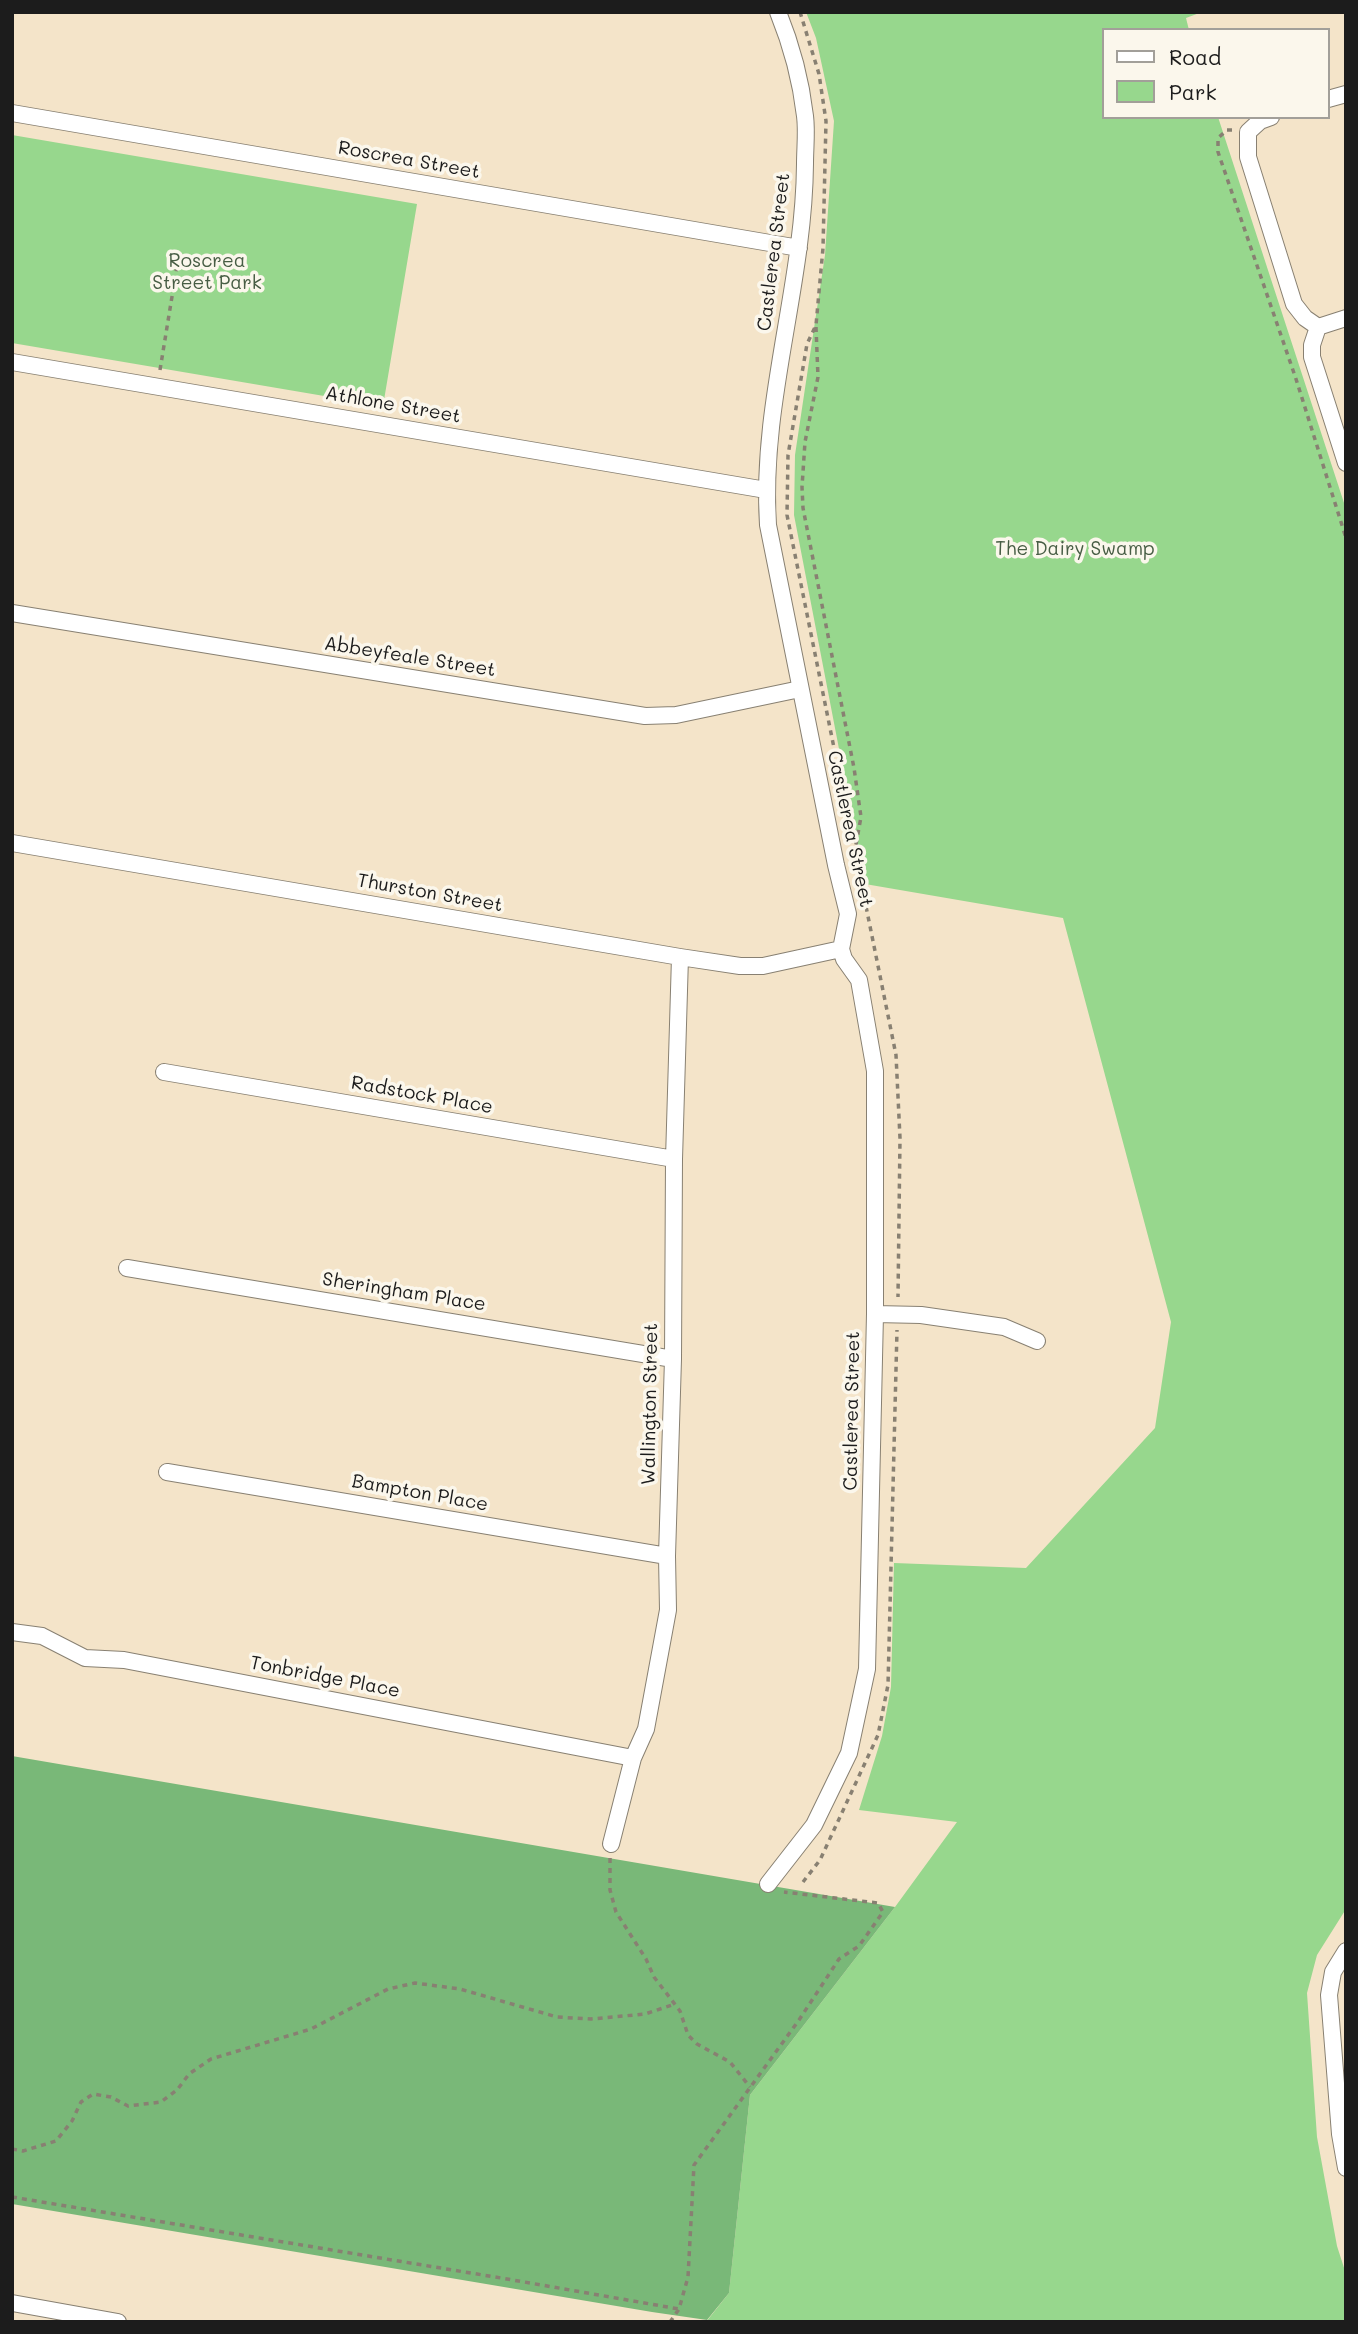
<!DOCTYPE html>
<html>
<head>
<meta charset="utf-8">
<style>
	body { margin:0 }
	#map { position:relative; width:1358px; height:2334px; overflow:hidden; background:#f4e4c9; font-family:Mali,sans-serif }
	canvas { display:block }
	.frame { position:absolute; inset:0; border:14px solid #1c1c1c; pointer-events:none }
	.legend { position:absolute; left:1102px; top:28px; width:228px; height:91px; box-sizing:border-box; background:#fbf7ec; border:2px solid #a29f99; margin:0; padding:9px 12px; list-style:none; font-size:21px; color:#1c1c1c }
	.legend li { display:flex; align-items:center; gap:14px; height:35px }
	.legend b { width:35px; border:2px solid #a29f99 }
</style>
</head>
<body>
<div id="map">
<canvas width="1358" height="2334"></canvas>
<div class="frame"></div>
<ul class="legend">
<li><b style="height:9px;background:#fff"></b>Road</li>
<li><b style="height:19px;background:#97d78d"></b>Park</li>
</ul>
</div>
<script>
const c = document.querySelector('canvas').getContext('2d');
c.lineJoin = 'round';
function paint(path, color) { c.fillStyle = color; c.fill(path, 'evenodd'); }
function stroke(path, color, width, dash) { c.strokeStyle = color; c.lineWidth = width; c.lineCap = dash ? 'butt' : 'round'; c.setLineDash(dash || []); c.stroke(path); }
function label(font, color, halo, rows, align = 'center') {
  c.font = font + ' Mali,sans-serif'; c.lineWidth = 7; c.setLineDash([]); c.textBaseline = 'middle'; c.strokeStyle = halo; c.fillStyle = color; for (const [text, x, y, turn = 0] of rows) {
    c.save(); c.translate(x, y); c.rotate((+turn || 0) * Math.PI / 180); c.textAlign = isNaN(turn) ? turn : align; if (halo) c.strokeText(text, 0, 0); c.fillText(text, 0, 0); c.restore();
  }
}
paint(new Path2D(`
	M 806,12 L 1202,12 L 1186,18 L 1189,30 L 1104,30 L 1104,117 L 1218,117 L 1346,509 L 1346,1909 L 1317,1955 L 1307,1993 L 1317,2137 L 1337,2246 L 1346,2274 L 1346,2322 L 706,2322 L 729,2293 L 750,2095 L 895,1907 L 957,1822 L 859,1810 L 882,1736 L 891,1687 L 894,1563 L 1026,1568 L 1155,1428 L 1171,1322 L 1063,918 L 865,884 L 794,515 L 795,455 L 825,255 L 834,121 L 816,38 Z
	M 12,135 L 417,204 L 383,406 L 12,343 Z`), '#97d78d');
paint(new Path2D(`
	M 12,1756 L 895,1907 L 750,2095 L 729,2293 L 707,2320 L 652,2312 L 12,2204 Z`), '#79b878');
const street = new Path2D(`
	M 1328,99 L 1346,94
	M 12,113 L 799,248
	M 1271,117 L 1260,121 L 1248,132 L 1248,157 L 1294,304 L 1305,318 L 1318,327 L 1312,345 L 1312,357 L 1346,463
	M 1318,327 L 1346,318
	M 12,362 L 766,490
	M 12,613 L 645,716 L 676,715 L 800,689
	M 12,843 L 680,957 L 740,966 L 763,966 L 841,949
	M 164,1072 L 674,1159
	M 127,1268 L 673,1359
	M 875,1314 L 921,1315 L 1004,1327 L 1037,1341
	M 167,1472 L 667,1556
	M 12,1632 L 42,1636 L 85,1658 L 124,1660 L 633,1758
	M 611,1844 L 633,1758 L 646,1729 L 668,1610 L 667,1556 L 673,1359 L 674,1159 L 680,957
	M 768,1884 L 814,1825 L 849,1753 L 867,1669 L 875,1314 L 875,1071 L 859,980 L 844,959 L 841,949 L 848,914 L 836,865 L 768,525 C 760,403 804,286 805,164 C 805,148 807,131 805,116 C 801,81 791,44 778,12
	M 1346,1951 L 1333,1972 L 1329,1995 L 1340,2134 L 1346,2168
	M 12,2303 L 118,2322`);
stroke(street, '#888072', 18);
stroke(new Path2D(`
	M 800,12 L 819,74 L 826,121 L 823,248 L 816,325 L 807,344 L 788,455 L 787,515 L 896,1055 L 900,1138 L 898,1297
	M 1232,130 L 1227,130 L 1218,138 L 1218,152 L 1296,379 L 1346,538
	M 816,327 L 818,377 L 805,442 L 802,487 L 803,508 L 854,768 L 861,817 L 855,850
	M 160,370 L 177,266
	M 610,1858 L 610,1890 L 616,1912 L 646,1959 L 654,1977 L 680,2011 L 688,2035 L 697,2044 L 730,2062 L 750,2087
	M 803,1882 L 820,1860 L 878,1735 L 888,1685 L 897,1330
	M 12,2149 L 23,2151 L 56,2141 L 72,2121 L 81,2102 L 93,2094 L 111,2097 L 128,2106 L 161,2102 L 177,2090 L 189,2074 L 211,2059 L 311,2029 L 388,1989 L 415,1983 L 460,1989 L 557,2017 L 591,2019 L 645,2014 L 675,2004
	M 12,2197 L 507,2279 L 679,2309
	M 670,2322 L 679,2309 L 688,2277 L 694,2165 L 799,2020 L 839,1959 L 859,1946 L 883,1912 L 878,1903 L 784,1892`), '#888072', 3.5, [5, 5]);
stroke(street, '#fff', 16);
label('19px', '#1c1c1c', '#fbf7ec', [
	["Roscrea Street",409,160,10],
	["Castlerea Street",774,252,-83],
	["Athlone Street",393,405,10],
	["Abbeyfeale Street",410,657,9],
	["Castlerea Street",850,829,78],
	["Thurston Street",430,893,10],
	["Radstock Place",422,1095,10],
	["Sheringham Place",404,1292,9],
	["Wallington Street",650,1404,-89],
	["Castlerea Street",852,1411,-89],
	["Bampton Place",420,1493,10],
	["Tonbridge Place",325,1677,11]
]);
label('19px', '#475d44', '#fbf7ec', [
	["Roscrea",207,261],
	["Street Park",207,283],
	["The Dairy Swamp",1075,549]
]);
</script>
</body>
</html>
